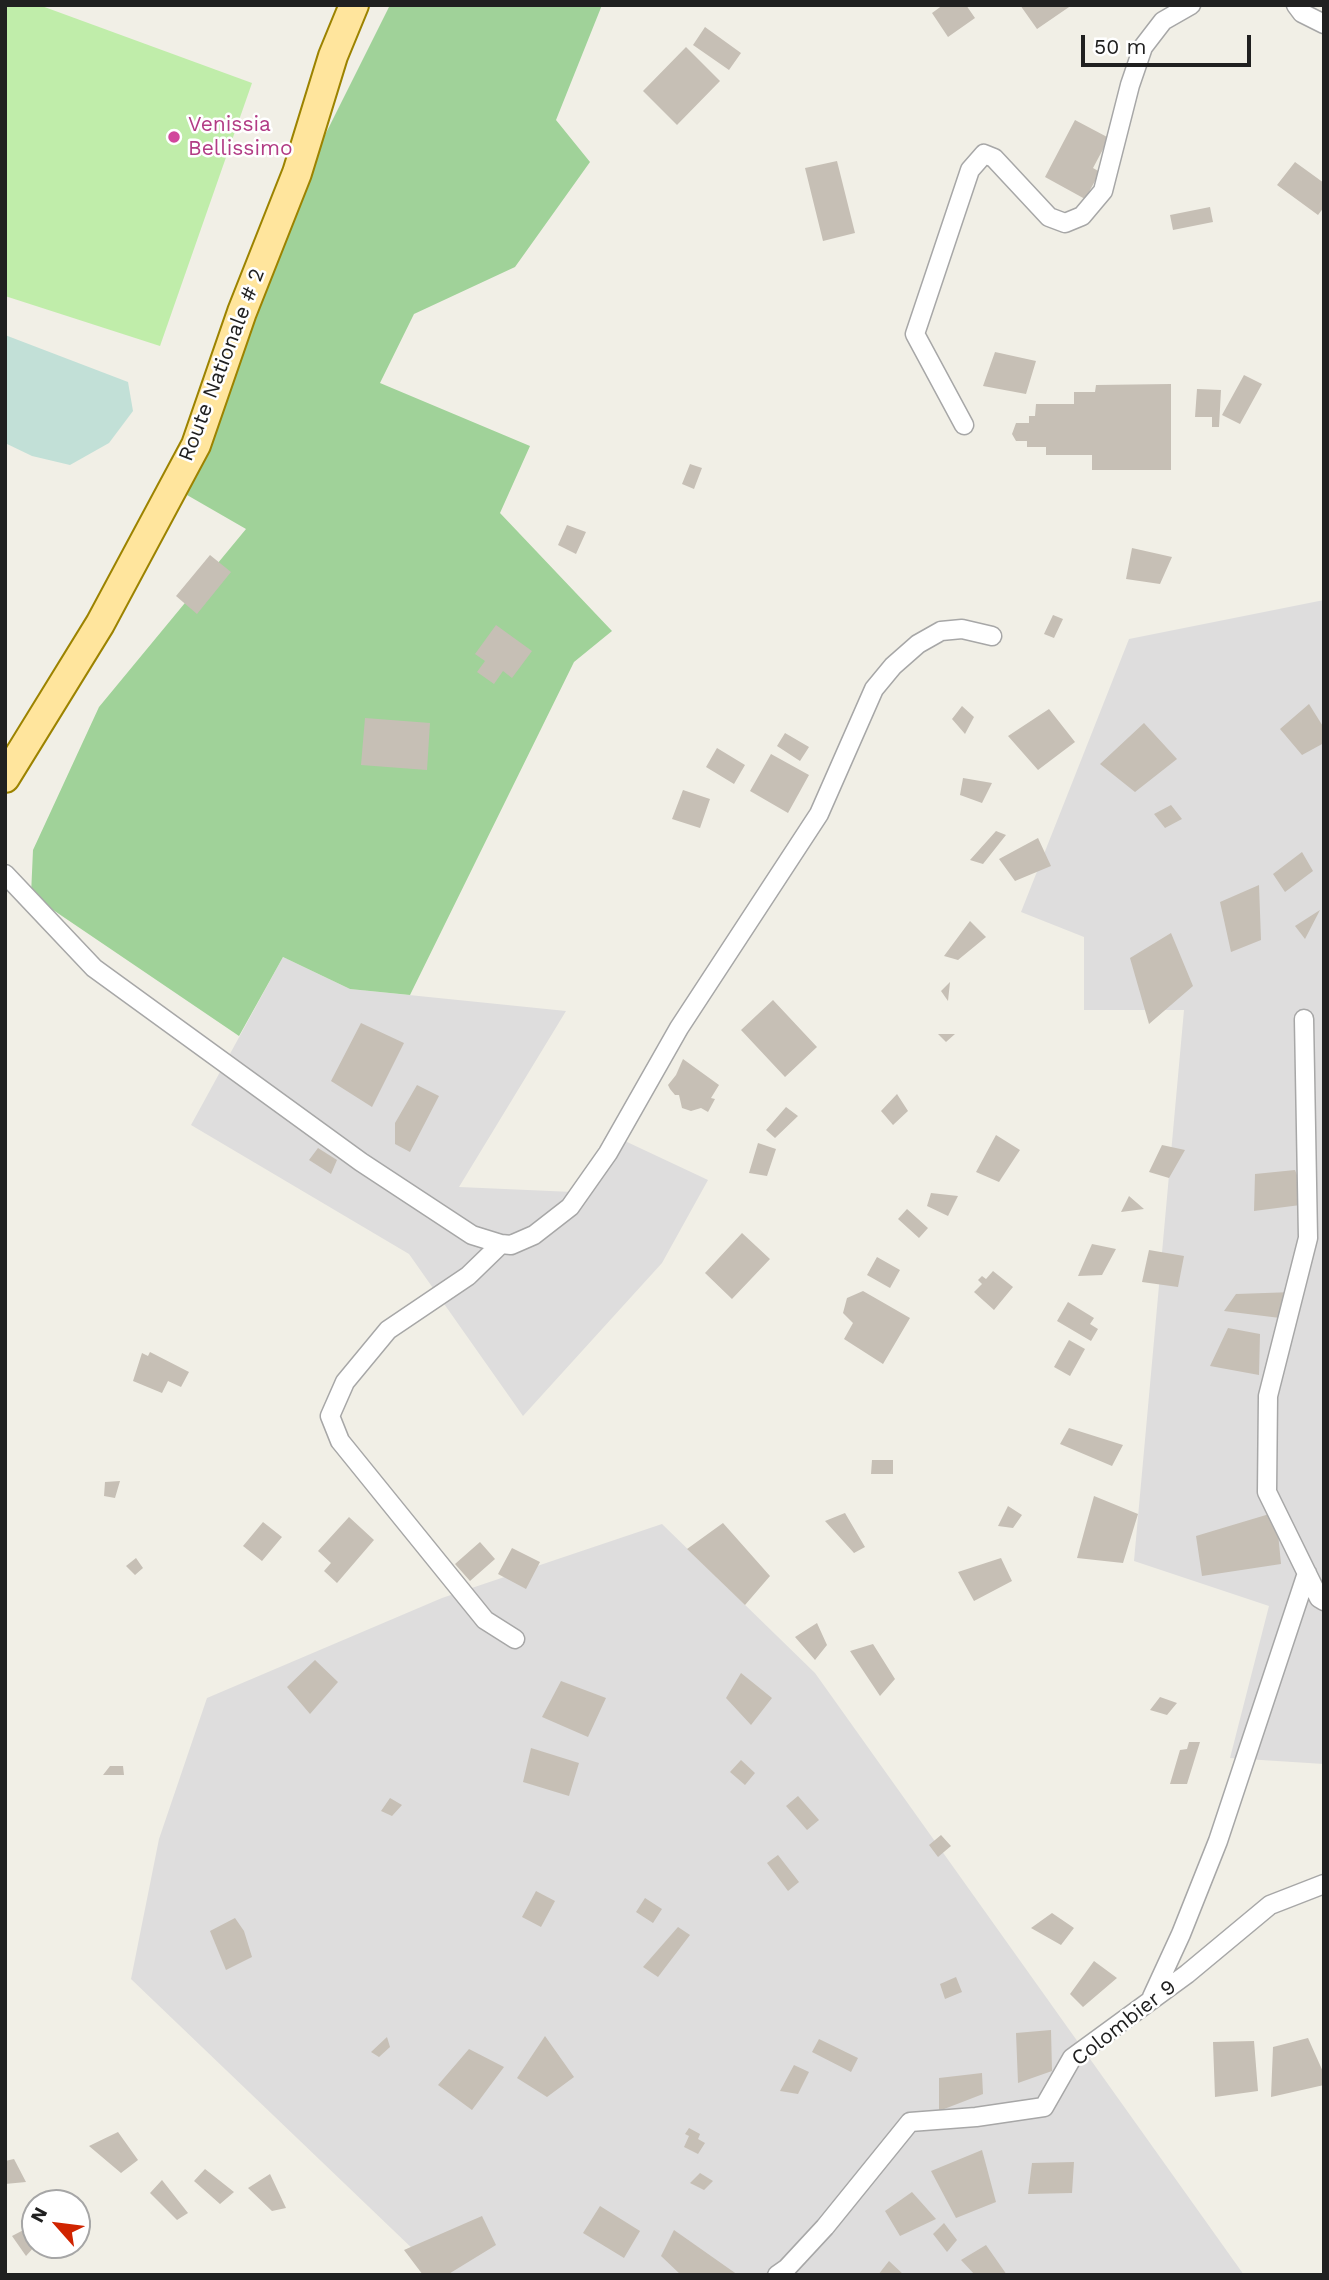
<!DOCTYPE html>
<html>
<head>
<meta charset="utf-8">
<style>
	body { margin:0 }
	#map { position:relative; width:1329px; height:2280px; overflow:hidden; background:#f1efe6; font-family:"Work Sans",sans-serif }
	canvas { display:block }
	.frame { position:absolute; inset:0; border:7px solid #202020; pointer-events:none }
	.north { position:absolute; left:21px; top:2189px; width:70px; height:70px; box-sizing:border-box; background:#fff; border:2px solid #a6a6a6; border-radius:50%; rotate:298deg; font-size:19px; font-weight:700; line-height:28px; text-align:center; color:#202020 }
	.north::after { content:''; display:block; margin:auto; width:24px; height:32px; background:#d02400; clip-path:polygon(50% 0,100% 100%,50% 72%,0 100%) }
	.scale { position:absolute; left:1081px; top:35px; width:170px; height:32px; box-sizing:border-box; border:4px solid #202020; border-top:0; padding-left:9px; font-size:21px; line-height:24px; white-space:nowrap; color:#202020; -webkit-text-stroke:5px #fff; paint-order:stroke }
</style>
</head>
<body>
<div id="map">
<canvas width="1329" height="2280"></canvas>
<div class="frame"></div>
<div class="north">N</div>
<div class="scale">50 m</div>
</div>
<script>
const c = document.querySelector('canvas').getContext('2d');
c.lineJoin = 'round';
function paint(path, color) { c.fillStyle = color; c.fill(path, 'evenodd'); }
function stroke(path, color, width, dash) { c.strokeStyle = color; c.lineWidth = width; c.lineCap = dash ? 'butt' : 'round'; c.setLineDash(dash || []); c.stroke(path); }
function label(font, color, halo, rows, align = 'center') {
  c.font = font + ' "Work Sans",sans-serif'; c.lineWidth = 5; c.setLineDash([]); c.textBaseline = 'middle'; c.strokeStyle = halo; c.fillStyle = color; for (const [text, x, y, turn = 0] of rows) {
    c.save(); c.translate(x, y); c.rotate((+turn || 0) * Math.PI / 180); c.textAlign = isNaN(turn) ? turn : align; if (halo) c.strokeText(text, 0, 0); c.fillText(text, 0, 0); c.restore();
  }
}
paint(new Path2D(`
	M 1324,600 L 1324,1764 L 1230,1758 L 1269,1606 L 1134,1561 L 1184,1010 L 1084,1010 L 1084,937 L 1021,912 L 1129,639 Z
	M 283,957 L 350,989 L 566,1011 L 459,1187 L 573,1192 L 610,1134 L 708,1180 L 662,1263 L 523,1416 L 409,1254 L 191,1125 Z
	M 662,1524 L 815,1673 L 1244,2275 L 440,2275 L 131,1979 L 159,1839 L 207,1698 L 442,1598 Z`), '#dedddd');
paint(new Path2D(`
	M 5,5 L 39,5 L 252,83 L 160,346 L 5,296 Z`), '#c0edaa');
paint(new Path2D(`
	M 390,5 L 602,5 L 556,120 L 590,162 L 515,267 L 414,314 L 380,383 L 530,446 L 500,513 L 612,631 L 574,662 L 410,995 L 350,989 L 283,957 L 239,1036 L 31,895 L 33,850 L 99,707 L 246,529 L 187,495 L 316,153 Z`), '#a0d299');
paint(new Path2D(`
	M 5,335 L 128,382 L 133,411 L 109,443 L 70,465 L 32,456 L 5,443 Z`), '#c2e0d7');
paint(new Path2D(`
	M 943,5 L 966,5 L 975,18 L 948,37 L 932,13 Z
	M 1020,5 L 1072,5 L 1037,29 Z
	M 705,27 L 741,53 L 729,70 L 693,45 Z
	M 686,47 L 720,81 L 677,125 L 643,91 Z
	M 1075,120 L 1109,138 L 1093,168 L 1100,172 L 1085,199 L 1045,177 Z
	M 837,161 L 855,233 L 823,241 L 805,168 Z
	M 1295,162 L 1324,183 L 1324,207 L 1318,215 L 1277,185 Z
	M 1210,207 L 1213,222 L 1173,230 L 1170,215 Z
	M 995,352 L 1036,361 L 1026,394 L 983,386 Z
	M 1244,375 L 1262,384 L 1240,424 L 1222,415 Z
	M 1171,384 L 1171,470 L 1092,470 L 1092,455 L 1046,455 L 1046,447 L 1027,447 L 1027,441 L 1016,441 L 1012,434 L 1016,423 L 1029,423 L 1029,416 L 1035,416 L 1036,404 L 1074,404 L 1074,392 L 1095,392 L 1096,385 Z
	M 1197,389 L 1221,390 L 1219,427 L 1212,427 L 1212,417 L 1195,417 Z
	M 690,464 L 702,468 L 694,489 L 682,484 Z
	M 567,525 L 586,532 L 576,554 L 558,545 Z
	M 1132,548 L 1172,557 L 1160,584 L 1126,579 Z
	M 210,555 L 231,572 L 197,614 L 176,596 Z
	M 1053,615 L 1063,619 L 1054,638 L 1044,634 Z
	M 496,625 L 532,651 L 512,678 L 503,671 L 494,684 L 477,672 L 485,661 L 475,654 Z
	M 1309,704 L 1324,728 L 1324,743 L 1302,755 L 1280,729 Z
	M 962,706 L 974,717 L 965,734 L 952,719 Z
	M 1049,709 L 1075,742 L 1038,770 L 1008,736 Z
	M 365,718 L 430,723 L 427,770 L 361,765 Z
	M 1144,723 L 1177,759 L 1135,792 L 1100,764 Z
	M 785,733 L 809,747 L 800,761 L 777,746 Z
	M 717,748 L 745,765 L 734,784 L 706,767 Z
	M 771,754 L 809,775 L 788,813 L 750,791 Z
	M 963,778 L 992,783 L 982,803 L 960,795 Z
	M 683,790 L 710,799 L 700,828 L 672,819 Z
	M 1171,805 L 1182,819 L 1165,828 L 1154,814 Z
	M 996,831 L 1006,835 L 983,864 L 970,860 Z
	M 1038,838 L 1051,866 L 1015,881 L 999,859 Z
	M 1302,852 L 1313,871 L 1285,892 L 1273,874 Z
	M 1259,885 L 1261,940 L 1231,952 L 1220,902 Z
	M 1320,910 L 1305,939 L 1295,926 Z
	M 970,921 L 986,937 L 958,960 L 944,956 Z
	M 1171,933 L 1193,986 L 1149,1024 L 1130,958 Z
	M 950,982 L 948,1001 L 941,991 Z
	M 773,1000 L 817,1047 L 785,1077 L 741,1030 Z
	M 361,1023 L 404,1043 L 372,1107 L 331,1081 Z
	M 938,1034 L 955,1034 L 946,1042 Z
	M 683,1059 L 719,1085 L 711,1098 L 715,1099 L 708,1112 L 701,1108 L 691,1111 L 682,1108 L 679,1095 L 675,1095 L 670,1089 L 668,1085 L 676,1075 Z
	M 417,1085 L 439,1096 L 410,1152 L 395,1144 L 395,1123 Z
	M 897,1094 L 908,1111 L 893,1125 L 881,1111 Z
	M 786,1107 L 798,1116 L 775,1138 L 766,1130 Z
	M 996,1135 L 1020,1150 L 999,1182 L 976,1172 Z
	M 758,1143 L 776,1149 L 767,1176 L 749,1173 Z
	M 1162,1145 L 1185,1150 L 1169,1178 L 1149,1172 Z
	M 318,1148 L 337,1160 L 331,1174 L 309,1160 Z
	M 1295,1170 L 1308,1204 L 1254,1211 L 1255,1174 Z
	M 931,1193 L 958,1196 L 948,1216 L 927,1206 Z
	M 1129,1196 L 1144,1209 L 1121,1212 Z
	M 907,1209 L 928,1228 L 919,1238 L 898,1219 Z
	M 742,1233 L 770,1259 L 732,1299 L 705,1273 Z
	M 1092,1244 L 1116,1249 L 1102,1275 L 1078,1276 Z
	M 1149,1250 L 1184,1256 L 1178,1287 L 1142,1282 Z
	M 877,1257 L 900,1270 L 890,1288 L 867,1275 Z
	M 993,1271 L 1013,1287 L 994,1310 L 974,1292 L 982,1284 L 978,1280 L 982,1276 L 986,1279 Z
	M 863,1291 L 910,1318 L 883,1364 L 844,1339 L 853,1323 L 843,1313 L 847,1298 Z
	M 1294,1292 L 1288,1319 L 1224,1311 L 1236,1294 Z
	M 1068,1302 L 1094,1318 L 1090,1324 L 1098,1329 L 1091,1341 L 1057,1321 Z
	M 1228,1328 L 1260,1334 L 1259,1375 L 1210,1366 Z
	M 1069,1340 L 1085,1349 L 1070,1376 L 1054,1367 Z
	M 150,1352 L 189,1372 L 181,1387 L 168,1381 L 162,1393 L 133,1381 L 142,1353 L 148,1356 Z
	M 1069,1428 L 1123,1445 L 1112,1466 L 1060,1444 Z
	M 872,1460 L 893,1460 L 893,1474 L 871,1474 Z
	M 120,1481 L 115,1498 L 104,1496 L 105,1482 Z
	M 1094,1496 L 1138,1514 L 1123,1563 L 1077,1558 Z
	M 1008,1506 L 1022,1515 L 1013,1528 L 998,1526 Z
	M 1276,1512 L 1281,1564 L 1202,1576 L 1196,1536 Z
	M 845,1513 L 865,1547 L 854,1553 L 825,1521 Z
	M 349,1517 L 374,1540 L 337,1583 L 324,1571 L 331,1563 L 318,1551 Z
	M 263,1522 L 282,1537 L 262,1561 L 243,1546 Z
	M 723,1523 L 770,1576 L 745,1605 L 687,1549 Z
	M 480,1542 L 495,1559 L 470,1581 L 455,1564 Z
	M 512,1548 L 540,1562 L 526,1589 L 498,1574 Z
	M 136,1558 L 143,1568 L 135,1575 L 126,1566 Z
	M 1001,1558 L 1012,1581 L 974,1601 L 958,1572 Z
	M 817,1623 L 827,1645 L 815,1660 L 795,1637 Z
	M 873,1644 L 895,1679 L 880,1696 L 850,1651 Z
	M 315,1660 L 338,1682 L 310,1714 L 287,1687 Z
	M 741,1673 L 772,1698 L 751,1725 L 726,1698 Z
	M 561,1681 L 606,1698 L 588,1737 L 542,1717 Z
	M 1160,1697 L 1177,1703 L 1167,1715 L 1150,1710 Z
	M 1189,1742 L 1200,1742 L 1187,1784 L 1170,1784 L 1180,1750 L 1187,1749 Z
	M 531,1748 L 579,1763 L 569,1796 L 523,1782 Z
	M 741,1760 L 755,1773 L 745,1785 L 730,1772 Z
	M 110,1766 L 123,1766 L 124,1775 L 103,1775 Z
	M 798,1796 L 819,1820 L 807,1830 L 786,1806 Z
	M 390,1798 L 402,1805 L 392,1816 L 381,1811 Z
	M 941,1835 L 951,1846 L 938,1857 L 929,1845 Z
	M 778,1855 L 799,1882 L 788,1891 L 767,1863 Z
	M 536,1891 L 555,1901 L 541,1927 L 522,1917 Z
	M 645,1898 L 662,1909 L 653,1923 L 636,1912 Z
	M 1052,1913 L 1074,1928 L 1061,1945 L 1031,1928 Z
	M 235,1918 L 244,1931 L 252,1957 L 226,1970 L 210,1931 Z
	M 678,1927 L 690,1935 L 658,1977 L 643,1967 Z
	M 1094,1961 L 1117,1978 L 1083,2007 L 1070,1994 Z
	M 956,1977 L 962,1992 L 945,1999 L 940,1984 Z
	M 1051,2030 L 1052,2071 L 1018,2083 L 1016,2033 Z
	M 545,2036 L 574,2077 L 547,2097 L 517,2078 Z
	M 387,2037 L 390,2047 L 379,2057 L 371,2052 Z
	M 1308,2038 L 1324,2074 L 1324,2085 L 1271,2097 L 1273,2047 Z
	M 819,2039 L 858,2058 L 851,2072 L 812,2052 Z
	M 1254,2041 L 1258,2091 L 1215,2097 L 1213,2042 Z
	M 469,2049 L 504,2067 L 472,2110 L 438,2085 Z
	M 794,2065 L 809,2072 L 798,2094 L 780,2091 Z
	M 982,2073 L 983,2094 L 939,2111 L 939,2078 Z
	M 689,2128 L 700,2134 L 698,2139 L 705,2143 L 698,2154 L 684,2147 L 689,2136 L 685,2134 Z
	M 118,2132 L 138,2160 L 121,2173 L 89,2146 Z
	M 982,2150 L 996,2202 L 956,2218 L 931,2171 Z
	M 14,2159 L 26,2182 L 5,2184 L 5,2161 Z
	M 1074,2162 L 1072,2193 L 1028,2194 L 1032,2163 Z
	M 205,2169 L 234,2192 L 220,2204 L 194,2181 Z
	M 700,2173 L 713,2181 L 704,2190 L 690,2183 Z
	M 270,2174 L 286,2208 L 272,2211 L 248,2188 Z
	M 162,2180 L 188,2213 L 177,2220 L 150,2193 Z
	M 912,2192 L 936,2219 L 900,2236 L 885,2211 Z
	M 600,2206 L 640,2231 L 624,2258 L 583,2233 Z
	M 482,2216 L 496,2245 L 447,2275 L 423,2275 L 404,2250 Z
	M 944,2223 L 957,2240 L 947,2252 L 933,2234 Z
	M 35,2224 L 35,2246 L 26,2256 L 12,2236 Z
	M 674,2230 L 738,2275 L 681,2275 L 661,2256 Z
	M 986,2245 L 1007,2275 L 975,2275 L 961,2260 Z
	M 889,2261 L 904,2275 L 878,2275 Z`), '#c6bfb5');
const street = new Path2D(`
	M 1296,5 L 1302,13 L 1324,24
	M 964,425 L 915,334 L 970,170 L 984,154 L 994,158 L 1049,217 L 1065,223 L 1082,216 L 1103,191 L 1130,85 L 1143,47 L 1163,21 L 1191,5
	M 5,874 L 94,968 L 361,1162 L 472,1235 L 501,1244 L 511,1245 L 534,1235 L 570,1207 L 608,1153 L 679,1028 L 819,814 L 874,689 L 893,666 L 918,644 L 941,631 L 962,629 L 992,636
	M 1304,1019 L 1308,1238 L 1268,1396 L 1267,1492 L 1319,1598 L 1324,1601
	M 501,1244 L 468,1276 L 388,1330 L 345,1382 L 330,1416 L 340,1441 L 485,1620 L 515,1639
	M 1152,1997 L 1181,1934 L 1218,1841 L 1307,1573
	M 777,2275 L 787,2268 L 825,2227 L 910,2122 L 976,2117 L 1044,2107 L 1072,2058 L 1187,1974 L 1270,1905 L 1324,1884`);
const primary = new Path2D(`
	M 5,778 L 100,624 L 196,445 L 242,312 L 297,173 L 333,56 L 354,5`);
stroke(street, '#a7a7a7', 21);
stroke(primary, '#9c8300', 32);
stroke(street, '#fff', 18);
stroke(primary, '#ffe59d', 28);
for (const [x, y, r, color] of [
	[174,137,7,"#d1479c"]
]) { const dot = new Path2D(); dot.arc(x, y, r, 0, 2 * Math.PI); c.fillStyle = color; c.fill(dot); stroke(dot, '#fff', 2.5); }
label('21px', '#b23c85', '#fff', [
	["Venissia",188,125],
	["Bellissimo",188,149]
], 'left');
label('21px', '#202020', '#fff', [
	["Route Nationale # 2",222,365,-69],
	["Colombier 9",1124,2023,-38]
]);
</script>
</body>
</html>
